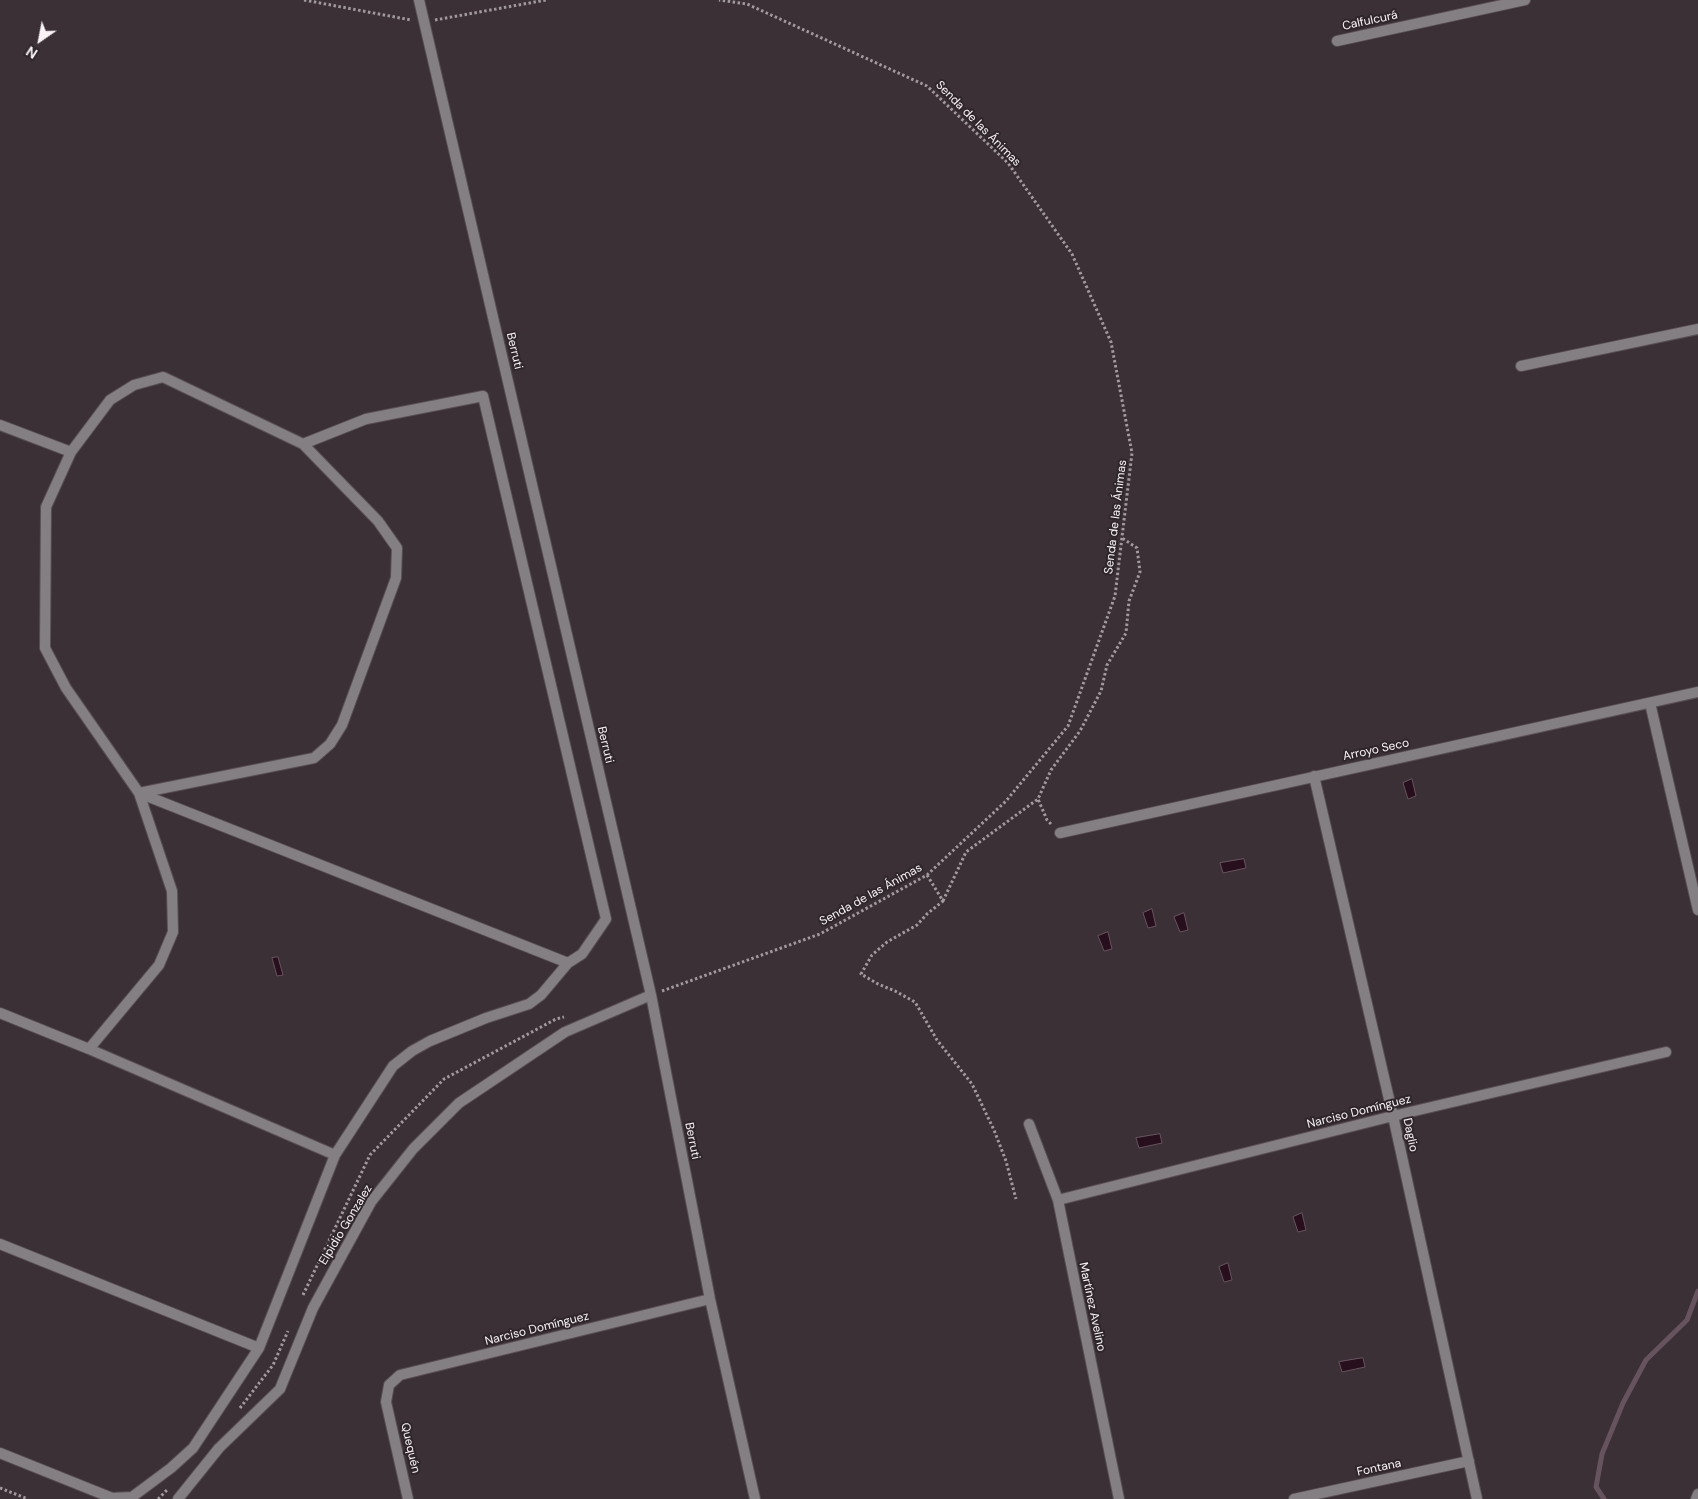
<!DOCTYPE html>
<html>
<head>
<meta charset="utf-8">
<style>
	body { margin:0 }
	#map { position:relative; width:1698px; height:1499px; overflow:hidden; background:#3a3035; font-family:"DM Sans",sans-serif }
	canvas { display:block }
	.north { position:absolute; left:15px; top:15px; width:50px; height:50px; -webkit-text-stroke:4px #2f262b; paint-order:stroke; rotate:213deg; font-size:14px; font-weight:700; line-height:20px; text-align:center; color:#f9f3f6 }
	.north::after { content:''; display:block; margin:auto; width:18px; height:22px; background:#f9f3f6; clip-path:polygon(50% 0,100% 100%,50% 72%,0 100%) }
</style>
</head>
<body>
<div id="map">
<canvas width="1698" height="1499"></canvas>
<div class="north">N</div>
</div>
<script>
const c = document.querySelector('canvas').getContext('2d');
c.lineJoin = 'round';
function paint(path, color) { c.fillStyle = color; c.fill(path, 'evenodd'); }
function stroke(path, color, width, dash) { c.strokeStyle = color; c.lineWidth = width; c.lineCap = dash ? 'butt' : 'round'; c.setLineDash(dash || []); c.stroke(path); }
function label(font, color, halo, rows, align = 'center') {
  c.font = font + ' "DM Sans",sans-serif'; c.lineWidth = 4; c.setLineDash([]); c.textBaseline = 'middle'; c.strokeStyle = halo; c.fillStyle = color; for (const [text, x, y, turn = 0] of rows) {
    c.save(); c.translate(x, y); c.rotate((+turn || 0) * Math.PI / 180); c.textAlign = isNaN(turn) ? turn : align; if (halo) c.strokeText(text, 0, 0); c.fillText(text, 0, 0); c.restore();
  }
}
const water = new Path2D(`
	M 1412,779 L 1416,796 L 1408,799 L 1403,783 Z
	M 1244,859 L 1246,868 L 1223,873 L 1220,863 Z
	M 1152,909 L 1156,926 L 1148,928 L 1143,913 Z
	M 1184,913 L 1188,930 L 1180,932 L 1174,917 Z
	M 1108,932 L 1112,949 L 1104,951 L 1098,936 Z
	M 278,957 L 283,975 L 277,976 L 272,958 Z
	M 1160,1134 L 1162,1143 L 1139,1148 L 1136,1138 Z
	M 1302,1213 L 1306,1230 L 1298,1232 L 1293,1217 Z
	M 1228,1263 L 1232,1280 L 1224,1282 L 1219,1267 Z
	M 1363,1358 L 1365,1367 L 1342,1372 L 1339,1362 Z`);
paint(water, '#280f1d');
stroke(water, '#67535e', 1);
stroke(new Path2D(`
	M 1604,1499 L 1596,1487 L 1602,1454 L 1623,1403 L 1646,1360 L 1687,1320 L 1698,1291`), '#67535e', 5);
const minor = new Path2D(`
	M 419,0 L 651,995 L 710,1299 L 755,1499
	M 1337,41 L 1525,0
	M 1521,366 L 1698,329
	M 0,425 L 71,452 L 110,400 L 134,385 L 163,377 L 303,444 L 378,521 L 397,548 L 396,578 L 342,725 L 330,744 L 314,758 L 139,793 L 568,963 L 582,954 L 606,919 L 483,396 L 366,419 L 303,444
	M 71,452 L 46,507 L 45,648 L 66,688 L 139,793 L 172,891 L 173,932 L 159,965 L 89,1049
	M 1650,703 L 1698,910
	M 1314,776 L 1393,1116 L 1477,1499
	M 1060,833 L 1698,692
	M 0,1013 L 89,1049 L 335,1155
	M 1029,1124 L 1058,1200 L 1119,1499
	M 1058,1200 L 1393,1116 L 1666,1052
	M 0,1244 L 259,1348 L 335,1155 L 393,1066 L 412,1051 L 430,1041 L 486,1018 L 529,1004 L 541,995 L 568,963
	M 0,1453 L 112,1498 L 132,1497 L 171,1468 L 193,1448 L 259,1348
	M 178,1499 L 219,1448 L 280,1389 L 313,1308 L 371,1202 L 413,1149 L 459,1103 L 565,1032 L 651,995
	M 408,1499 L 386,1402 L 389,1385 L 400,1375 L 710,1299
	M 1294,1499 L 1469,1461
	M 1696,1499 L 1698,1494`);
stroke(minor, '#594f54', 12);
stroke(new Path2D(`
	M 304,0 L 411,20
	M 435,20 L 546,0
	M 1051,824 L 1047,820 L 1038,799 L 1051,770 L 1080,731 L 1101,691 L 1107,665 L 1126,633 L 1129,601 L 1140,572 L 1137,548 L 1122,538
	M 927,875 L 943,901 L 927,914 L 917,925 L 887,942 L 872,955 L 861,974 L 878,984 L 895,991 L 915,1002 L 937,1040 L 972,1084 L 994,1130 L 1006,1161 L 1016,1199
	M 943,901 L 966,852 L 1038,799
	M 662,991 L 820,934 L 927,875 L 1006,801 L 1068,726 L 1115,596 L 1132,453 L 1111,342 L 1072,254 L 1008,163 L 927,86 L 747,4 L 719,0
	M 303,1295 L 370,1155 L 444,1079 L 556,1019 L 564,1017
	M 240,1408 L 273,1365 L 288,1331
	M 0,1488 L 28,1499
	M 158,1499 L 168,1489`), '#a1999d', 3, [2.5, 2.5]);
stroke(minor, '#847f82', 10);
label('12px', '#f9f3f6', '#2f262b', [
	["Calfulcurá",1370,21,-12],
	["Senda de las Ánimas",978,124,45],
	["Berruti",514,351,77],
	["Senda de las Ánimas",1116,517,-83],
	["Berruti",605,745,77],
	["Arroyo Seco",1376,750,-12],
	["Senda de las Ánimas",871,895,-29],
	["Narciso Domínguez",1359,1112,-14],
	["Daglio",1410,1135,78],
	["Berruti",692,1141,79],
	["Elpidio Gonzalez",346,1225,-59],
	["Martínez Avelino",1092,1307,78],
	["Narciso Domínguez",537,1329,-14],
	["Quequén",410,1448,77],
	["Fontana",1379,1468,-12]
]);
</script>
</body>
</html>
